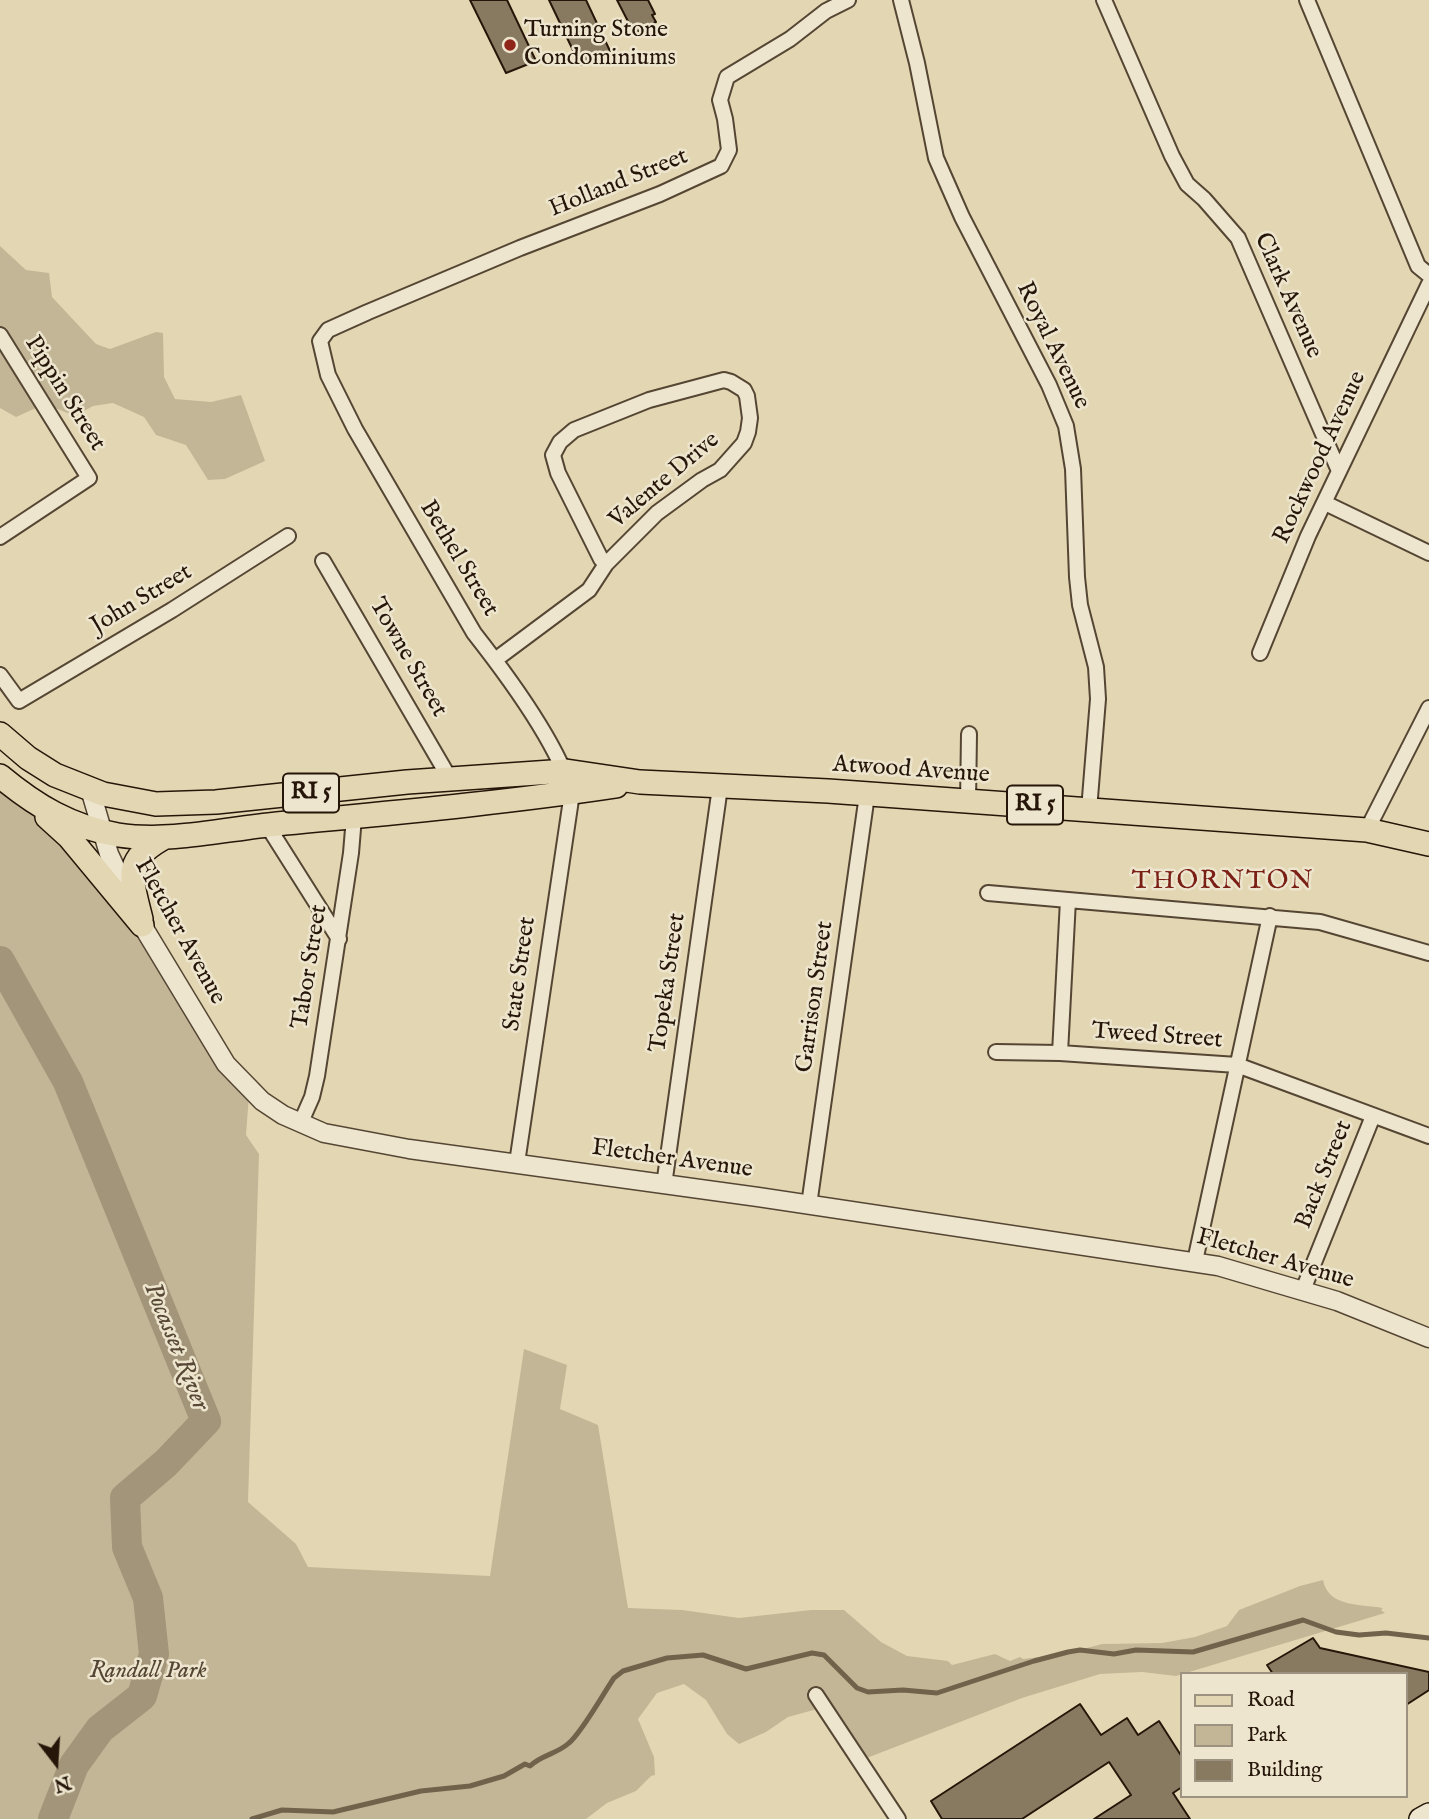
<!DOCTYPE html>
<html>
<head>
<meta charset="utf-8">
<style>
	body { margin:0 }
	#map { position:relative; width:1429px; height:1819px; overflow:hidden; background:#e3d7b3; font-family:"IM FELL English",serif }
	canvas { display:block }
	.legend { position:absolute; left:1180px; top:1672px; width:228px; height:126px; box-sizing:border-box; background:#ede5ce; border:2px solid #9d927f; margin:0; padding:9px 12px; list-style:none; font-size:21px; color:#261609 }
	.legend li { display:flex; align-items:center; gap:14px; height:35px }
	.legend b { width:35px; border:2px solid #9d927f }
	.north { position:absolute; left:21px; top:1728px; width:70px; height:70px; -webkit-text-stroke:5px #ede5ce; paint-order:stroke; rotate:163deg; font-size:19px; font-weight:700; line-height:28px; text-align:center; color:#261609 }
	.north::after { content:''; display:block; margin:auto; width:24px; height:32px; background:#261609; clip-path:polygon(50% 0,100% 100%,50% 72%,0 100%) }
</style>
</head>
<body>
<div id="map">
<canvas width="1429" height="1819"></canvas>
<ul class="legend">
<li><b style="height:9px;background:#e3d7b3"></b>Road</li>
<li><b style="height:19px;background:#c3b696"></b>Park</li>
<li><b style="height:19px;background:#887a61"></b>Building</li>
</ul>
<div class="north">N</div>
</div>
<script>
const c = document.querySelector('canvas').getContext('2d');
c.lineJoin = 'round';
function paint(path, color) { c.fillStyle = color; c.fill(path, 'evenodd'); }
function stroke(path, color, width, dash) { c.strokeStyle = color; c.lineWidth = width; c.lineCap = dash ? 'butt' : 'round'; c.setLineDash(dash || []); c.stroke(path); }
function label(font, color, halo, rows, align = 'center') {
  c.font = font + ' "IM FELL English",serif'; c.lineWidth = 5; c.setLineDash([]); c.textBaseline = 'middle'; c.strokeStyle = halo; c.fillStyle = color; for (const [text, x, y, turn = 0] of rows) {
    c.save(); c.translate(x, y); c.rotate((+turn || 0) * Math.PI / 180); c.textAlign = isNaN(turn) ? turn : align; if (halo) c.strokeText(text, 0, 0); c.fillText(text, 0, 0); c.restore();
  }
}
paint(new Path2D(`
	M 0,246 L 26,270 L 49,273 L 52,297 L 96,344 L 110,349 L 156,332 L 163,333 L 164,377 L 175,399 L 211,402 L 241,395 L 265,461 L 225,479 L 208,480 L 186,445 L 156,435 L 144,417 L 113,403 L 93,406 L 71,418 L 70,414 L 45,404 L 16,417 L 0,408 Z
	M 0,777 L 105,882 L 249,1095 L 246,1135 L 259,1154 L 248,1502 L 296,1544 L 308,1567 L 490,1576 L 524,1349 L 567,1365 L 560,1409 L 598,1425 L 628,1608 L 682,1610 L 739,1618 L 811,1610 L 844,1610 L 881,1642 L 907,1656 L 948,1661 L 952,1665 L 995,1654 L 1010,1661 L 1020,1657 L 1023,1659 L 1064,1654 L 1102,1644 L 1162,1643 L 1195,1637 L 1227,1626 L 1239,1610 L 1300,1586 L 1323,1580 C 1328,1607 1360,1604 1383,1608 L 1381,1610 L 1385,1613 L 1176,1676 L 1142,1672 L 1100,1674 L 1022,1698 L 859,1761 L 821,1708 L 788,1717 L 766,1732 L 739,1744 L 727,1734 L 706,1700 L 684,1684 L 657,1693 L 638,1719 L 654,1757 L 655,1775 L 651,1776 L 636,1791 L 607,1803 L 586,1819 L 0,1819 Z`), '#c3b696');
stroke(new Path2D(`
	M 252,1819 L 282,1810 L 333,1812 L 421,1791 L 470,1786 L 504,1776 L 525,1764 L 530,1766 C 541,1755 557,1754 569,1743 C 582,1732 603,1694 614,1678 L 623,1671 L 667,1658 L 703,1655 L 746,1669 L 812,1653 L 824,1655 L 857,1688 L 868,1692 L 903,1690 L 937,1693 L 1034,1661 L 1068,1652 L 1080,1650 L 1114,1654 L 1136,1650 L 1193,1652 L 1303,1620 L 1336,1632 L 1359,1635 L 1386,1633 L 1429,1638`), '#71624c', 5);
stroke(new Path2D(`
	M 0,961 L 68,1082 L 206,1421 L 166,1463 L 125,1498 L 127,1547 L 148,1598 L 154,1654 L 142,1696 L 100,1729 L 74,1765 L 53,1819`), '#a39579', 30);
const building = new Path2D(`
	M 470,0 L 507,0 L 536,61 L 506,73 Z
	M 549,0 L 586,0 L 610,51 L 580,65 Z
	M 617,0 L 648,0 L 655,14 L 652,15 L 656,22 L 634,33 Z
	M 1313,1638 L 1320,1648 L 1429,1672 L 1429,1690 L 1406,1705 L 1406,1674 L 1273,1674 L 1267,1665 Z
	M 1080,1704 L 1101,1735 L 1127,1718 L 1138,1735 L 1159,1721 L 1182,1757 L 1182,1787 L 1173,1793 L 1190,1819 L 1094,1819 L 1131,1795 L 1109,1762 L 1022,1819 L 942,1819 L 931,1801 Z`);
paint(building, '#887a61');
stroke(building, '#261609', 2);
const minor = new Path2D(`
	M 901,0 L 917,63 L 936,158 L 962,217 L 1049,385 L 1066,426 L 1073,469 L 1077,577 L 1080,605 L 1096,667 L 1098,699 L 1089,810
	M 1104,0 L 1172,156 L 1187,184 L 1204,199 L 1238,238 L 1339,471
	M 1307,0 L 1418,266 L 1429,275
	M 0,335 L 89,478 L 0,537
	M 1325,503 L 1429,553
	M 323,561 L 450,779
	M 1260,653 L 1308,536 L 1429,284
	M 495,660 L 589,590 L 606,564 L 657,513 L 702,480 L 720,470 L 744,443 L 748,432 L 750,418 L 747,396 L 744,390 L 731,382 L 724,380 L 649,400 L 574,430 L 560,442 L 553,455 L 558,473 L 601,559 L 606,564
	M 0,675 L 19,701 L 172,610 L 288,536
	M 968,803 L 969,734
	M 267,825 L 339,939
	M 1367,830 L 1429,708
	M 988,893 L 1320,922 L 1429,953
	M 996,1052 L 1060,1053 L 1237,1065 L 1429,1136
	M 1060,1053 L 1068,900
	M 301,1122 L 312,1097 L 317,1076 L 351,853 L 354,817
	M 517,1163 L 572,793 C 557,742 507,675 474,633 L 355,429 L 328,375 L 320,341 L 328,330 L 368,312 L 520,248 L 660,194 L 721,166 L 729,150 L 725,119 L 720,100 L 727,77 L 790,39 L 826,11 L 848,0
	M 664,1185 L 720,787
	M 809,1205 L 867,795
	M 1195,1261 L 1270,916
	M 1303,1290 L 1373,1116
	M 816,1695 L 898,1819`);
const tertiary = new Path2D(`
	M 90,789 L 109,854 L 142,925 L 226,1064 L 262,1101 L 283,1115 L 324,1133 L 409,1149 L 758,1197 L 1218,1266 L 1337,1301 L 1429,1338`);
const secondary = new Path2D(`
	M 1420,1819 L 1429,1814`);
const primary = new Path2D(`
	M 0,734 L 28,758 L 55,775 L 103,794 L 156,804 L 216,802 L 407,782 L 566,771 L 640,782 L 828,791 L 1367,830 L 1429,844
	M 0,776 C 36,806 71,827 118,835 C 170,843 225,829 277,824 C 390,813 503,803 616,786
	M 47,817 L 69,837 L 142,925
	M 141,919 C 131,878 122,860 165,837`);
stroke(minor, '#554634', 18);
stroke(tertiary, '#554634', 21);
stroke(secondary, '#261609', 24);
stroke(primary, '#261609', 26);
stroke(minor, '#ede5ce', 14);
stroke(tertiary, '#ede5ce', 18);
stroke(secondary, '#ede5ce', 21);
stroke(primary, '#e3d7b3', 23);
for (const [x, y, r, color] of [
	[510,45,7,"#8f2418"]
]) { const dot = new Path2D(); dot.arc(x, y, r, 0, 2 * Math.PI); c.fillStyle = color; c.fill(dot); stroke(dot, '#ede5ce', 2.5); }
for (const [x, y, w] of [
	[311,793,56],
	[1035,805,56]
]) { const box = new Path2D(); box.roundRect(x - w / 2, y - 19.5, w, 39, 5); c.fillStyle = '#ede5ce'; c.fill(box); stroke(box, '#261609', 2); }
label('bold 23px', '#261609', null, [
	["RI 5",311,793],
	["RI 5",1035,805]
]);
label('24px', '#261609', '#ede5ce', [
	["Turning Stone",524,31],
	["Condominiums",524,59]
], 'left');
label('24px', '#261609', '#ede5ce', [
	["Holland Street",619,184,-22],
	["Clark Avenue",1287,296,66],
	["Royal Avenue",1052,346,64],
	["Pippin Street",64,394,58],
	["Rockwood Avenue",1321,458,-65],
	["Valente Drive",665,481,-40],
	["Bethel Street",458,559,59],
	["John Street",142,600,-31],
	["Towne Street",407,658,60],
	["Atwood Avenue",911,771,4],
	["Fletcher Avenue",179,932,61],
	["Tabor Street",311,967,-81],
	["State Street",521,974,-82],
	["Topeka Street",669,983,-82],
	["Garrison Street",816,997,-82],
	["Tweed Street",1157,1037,4],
	["Fletcher Avenue",672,1160,8],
	["Back Street",1325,1175,-68],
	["Fletcher Avenue",1275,1260,16]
]);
label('italic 24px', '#554633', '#ede5ce', [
	["Randall Park",148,1672]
]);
c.letterSpacing = '2px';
label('26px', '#7a1f14', '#ede5ce', [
	["THORNTON",1223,883]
]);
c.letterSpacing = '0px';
label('italic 26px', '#584936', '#ede5ce', [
	["Pocasset River",175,1347,68]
]);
</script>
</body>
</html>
